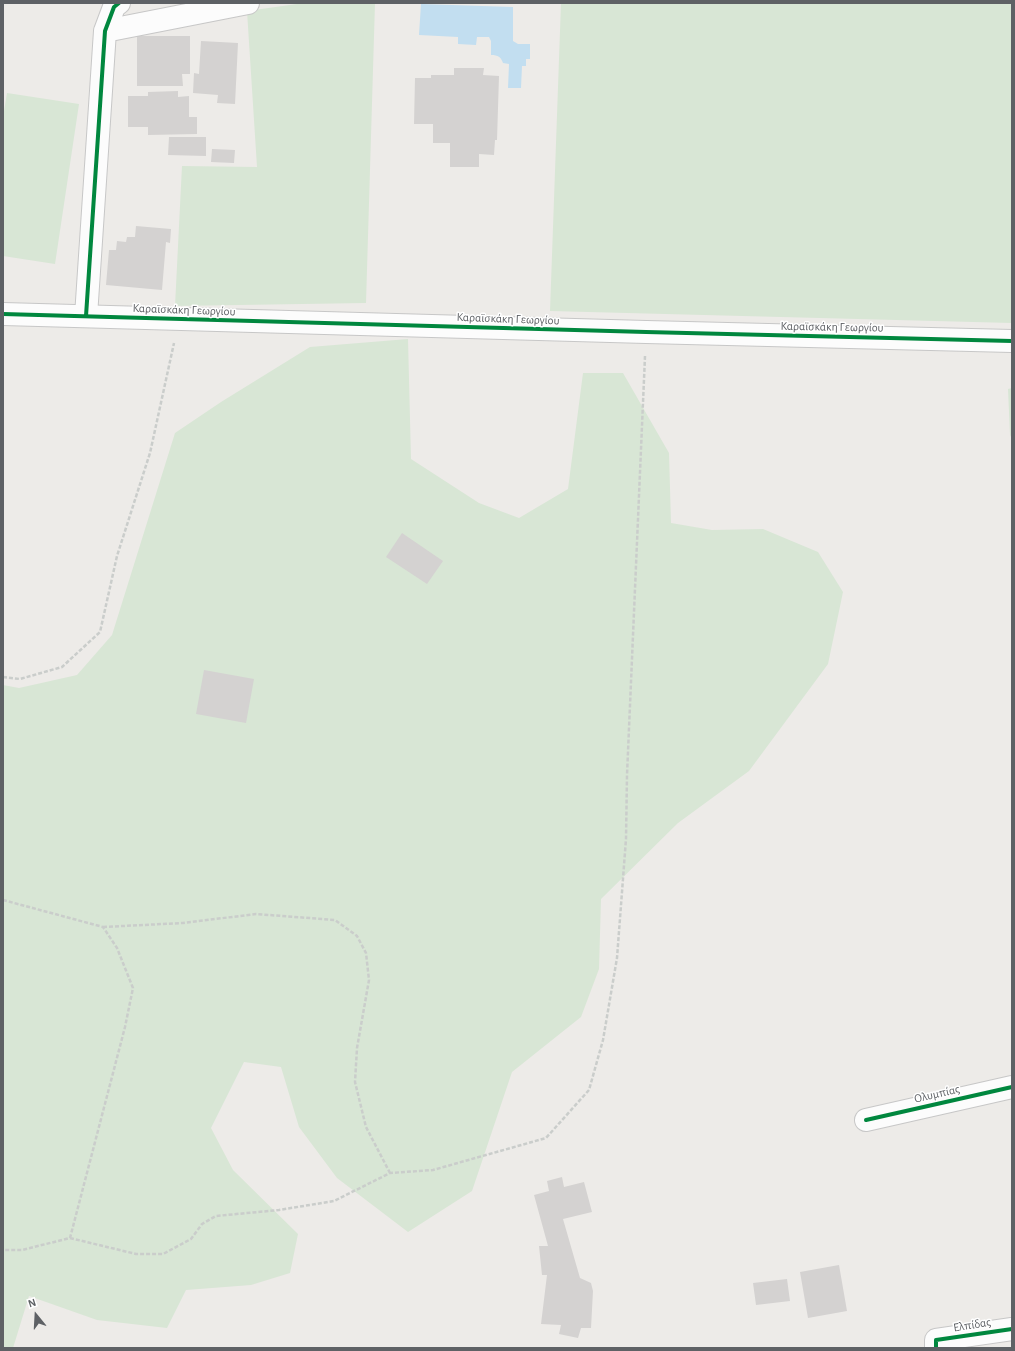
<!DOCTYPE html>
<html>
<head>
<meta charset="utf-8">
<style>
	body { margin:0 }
	#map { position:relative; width:1015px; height:1351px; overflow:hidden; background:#edebe8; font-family:"Alegreya Sans",sans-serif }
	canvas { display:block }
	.frame { position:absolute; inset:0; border:4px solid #5e6165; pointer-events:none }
	.north { position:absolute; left:16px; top:1295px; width:40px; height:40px; -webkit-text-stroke:3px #fff; paint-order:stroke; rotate:342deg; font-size:11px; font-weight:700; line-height:16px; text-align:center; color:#5e6165 }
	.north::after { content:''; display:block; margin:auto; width:14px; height:18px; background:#5e6165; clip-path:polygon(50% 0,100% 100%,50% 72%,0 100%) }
</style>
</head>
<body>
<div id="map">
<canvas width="1015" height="1351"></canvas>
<div class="frame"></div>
<div class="north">N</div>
</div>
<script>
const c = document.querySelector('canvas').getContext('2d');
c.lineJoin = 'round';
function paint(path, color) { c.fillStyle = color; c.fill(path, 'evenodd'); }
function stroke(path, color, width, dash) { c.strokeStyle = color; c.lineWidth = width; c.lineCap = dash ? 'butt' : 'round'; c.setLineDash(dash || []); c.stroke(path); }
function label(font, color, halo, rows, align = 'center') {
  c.font = font + ' "Alegreya Sans",sans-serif'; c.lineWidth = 3; c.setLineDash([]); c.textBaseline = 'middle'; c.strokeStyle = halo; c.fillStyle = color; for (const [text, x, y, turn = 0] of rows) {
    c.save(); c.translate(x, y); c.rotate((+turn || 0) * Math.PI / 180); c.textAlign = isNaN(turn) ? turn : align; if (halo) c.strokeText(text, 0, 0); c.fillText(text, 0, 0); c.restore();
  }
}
paint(new Path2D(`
	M 304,3 L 375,3 L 366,303 L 175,306 L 182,166 L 257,167 L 247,11 Z
	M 561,3 L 1012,3 L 1012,323 L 550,311 Z
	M 7,93 L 79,104 L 55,264 L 3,256 L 3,117 Z
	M 408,339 L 411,459 L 479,503 L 519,518 L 568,489 L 583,373 L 623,373 L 669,453 L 671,523 L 712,530 L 763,529 L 818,552 L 843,592 L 828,664 L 749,771 L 678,823 L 601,899 L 599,969 L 581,1017 L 512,1072 L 472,1191 L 408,1232 L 337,1178 L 299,1127 L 281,1067 L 244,1062 L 211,1128 L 233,1170 L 298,1234 L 290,1273 L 251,1285 L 186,1290 L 167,1328 L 97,1320 L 29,1296 L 13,1348 L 3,1348 L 3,685 L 19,688 L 77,675 L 112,635 L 175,433 L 221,402 L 310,347 Z
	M 1012,388 L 1012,439 L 1010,435 L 1008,389 Z`), '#d8e6d5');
paint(new Path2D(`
	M 421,4 L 513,7 L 513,41 L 518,44 L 530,44 L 530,59 L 526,59 L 526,66 L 522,66 L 521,88 L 508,88 L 509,64 L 503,63 C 501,57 498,55 491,55 L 491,41 L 489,37 L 477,37 L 476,45 L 458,44 L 458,37 L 419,35 Z`), '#c2def0');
paint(new Path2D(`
	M 137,36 L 190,36 L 190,74 L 182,74 L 183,86 L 137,86 Z
	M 201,41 L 238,43 L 235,104 L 217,103 L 218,95 L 193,93 L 194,73 L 199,74 Z
	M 454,68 L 484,68 L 483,75 L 499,76 L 497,140 L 495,140 L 494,155 L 479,154 L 479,167 L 450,167 L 450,143 L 433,143 L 433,124 L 414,124 L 415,78 L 431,78 L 431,75 L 454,75 Z
	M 178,91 L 178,97 L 189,96 L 189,117 L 197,117 L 197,134 L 148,135 L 148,127 L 128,127 L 128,96 L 148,96 L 148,92 Z
	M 169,137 L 206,137 L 206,156 L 168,155 Z
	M 212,149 L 235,150 L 234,163 L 211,162 Z
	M 136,226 L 171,229 L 170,243 L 166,242 L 162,290 L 106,285 L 109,250 L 116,250 L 117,241 L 126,242 L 127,237 L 135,237 Z
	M 402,533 L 443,561 L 427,584 L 386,557 Z
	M 204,670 L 254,679 L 246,723 L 196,714 Z
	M 562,1177 L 564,1187 L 584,1182 L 592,1212 L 563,1219 L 580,1278 L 591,1283 L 593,1291 L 591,1328 L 581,1328 L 578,1338 L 559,1334 L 561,1325 L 541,1324 L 547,1275 L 542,1275 L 539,1246 L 548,1246 L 534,1195 L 549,1191 L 547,1181 Z
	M 839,1265 L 847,1311 L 808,1318 L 800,1272 Z
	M 787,1279 L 790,1301 L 756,1305 L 753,1283 Z`), '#d4d2d1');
const street = new Path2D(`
	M 105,31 L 248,3
	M 86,316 L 105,31 L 114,7 L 119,3
	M 866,1120 L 1012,1087
	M 936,1348 L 936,1340 L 1012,1329`);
const secondary = new Path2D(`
	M 3,314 L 646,332 L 1012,341`);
stroke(street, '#c7c7c7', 24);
stroke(secondary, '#c7c7c7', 24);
stroke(new Path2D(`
	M 3,677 L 20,679 L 62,667 L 100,632 L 117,556 L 150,453 L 174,343
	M 3,900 L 103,927 L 117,948 L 133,988 L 125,1027 L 70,1238 L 22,1250 L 3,1250
	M 103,927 L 183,923 L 256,914 L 335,920 L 357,936 L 366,953 L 369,980 L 357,1048 L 355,1082 L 366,1127 L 390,1173
	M 70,1238 L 136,1254 L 163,1254 L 191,1239 L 202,1224 L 216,1216 L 279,1210 L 334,1201 L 390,1173 L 433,1170 L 546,1138 L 589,1090 L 603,1040 L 617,958 L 626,839 L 627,775 L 645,356`), '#cacdcb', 2.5, [4, 2]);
stroke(street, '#fcfcfc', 22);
stroke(secondary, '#fcfcfc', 22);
stroke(new Path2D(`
	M 3,314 L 646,332 L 1012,341
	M 86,316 L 105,31 L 114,7 L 119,3
	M 866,1120 L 1012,1087
	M 936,1348 L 936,1340 L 1012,1329`), '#00873e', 4);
label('12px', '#5e6165', '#fff', [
	["Καραϊσκάκη Γεωργίου",184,310,2],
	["Καραϊσκάκη Γεωργίου",508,319,2],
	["Καραϊσκάκη Γεωργίου",832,327,1],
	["Ολυμπίας",937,1094,-13],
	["Ελπίδας",972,1325,-9]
]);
</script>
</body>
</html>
